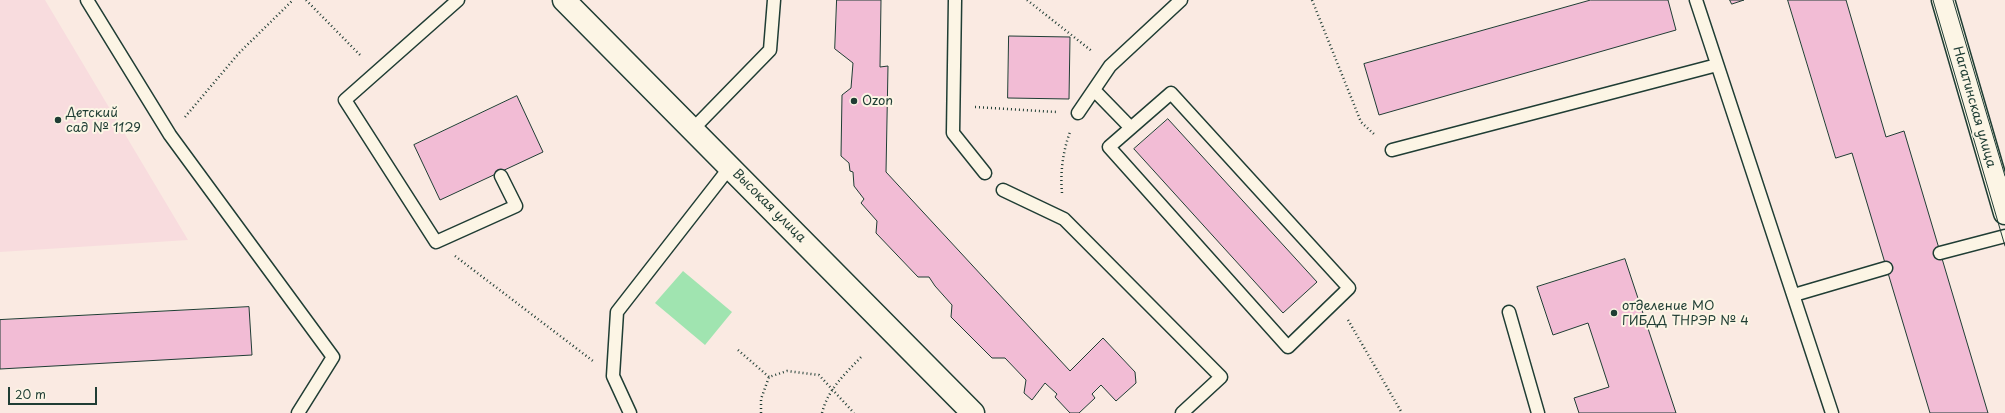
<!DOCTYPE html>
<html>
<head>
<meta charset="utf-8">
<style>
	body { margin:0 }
	#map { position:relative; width:2005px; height:413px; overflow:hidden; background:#faeae2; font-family:"Playpen Sans",sans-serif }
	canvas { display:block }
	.scale { position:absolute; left:8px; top:387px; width:89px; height:18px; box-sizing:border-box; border:2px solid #1f3d34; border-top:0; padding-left:5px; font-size:12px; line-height:14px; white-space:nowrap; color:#1f3d34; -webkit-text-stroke:3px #fcf5e5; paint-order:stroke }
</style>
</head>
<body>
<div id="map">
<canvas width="2005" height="413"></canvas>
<div class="scale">20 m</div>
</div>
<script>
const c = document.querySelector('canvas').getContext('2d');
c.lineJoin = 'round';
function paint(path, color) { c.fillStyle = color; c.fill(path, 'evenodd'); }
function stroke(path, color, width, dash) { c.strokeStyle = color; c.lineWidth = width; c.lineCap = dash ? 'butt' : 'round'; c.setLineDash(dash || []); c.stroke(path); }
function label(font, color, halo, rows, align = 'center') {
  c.font = font + ' "Playpen Sans",sans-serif'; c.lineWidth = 4; c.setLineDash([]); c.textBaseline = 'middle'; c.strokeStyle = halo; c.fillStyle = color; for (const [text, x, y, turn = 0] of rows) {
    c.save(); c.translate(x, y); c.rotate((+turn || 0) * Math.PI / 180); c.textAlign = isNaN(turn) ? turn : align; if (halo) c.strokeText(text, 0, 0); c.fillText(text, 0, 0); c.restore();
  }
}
paint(new Path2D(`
	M 0,0 L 45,0 L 188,240 L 0,252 Z`), '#f8dcde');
paint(new Path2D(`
	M 683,271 L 732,312 L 705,345 L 655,303 Z`), '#a0e4b0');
const building = new Path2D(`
	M 837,0 L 881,0 L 880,67 L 888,66 L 886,172 L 1070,371 L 1103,338 L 1135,372 L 1136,383 L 1116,401 L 1101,385 L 1092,394 L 1095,398 L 1079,413 L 1070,413 L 1055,397 L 1057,394 L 1045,383 L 1032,400 L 1024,393 L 1026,380 L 1005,358 L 992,358 L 951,317 L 952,305 L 935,286 L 929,277 L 918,277 L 876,233 L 877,221 L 861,203 L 864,199 L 854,186 L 853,172 L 850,171 L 849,163 L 841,156 L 842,95 L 851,88 L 853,63 L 835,49 Z
	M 1591,0 L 1668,0 L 1676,30 L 1379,115 L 1364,64 Z
	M 1730,0 L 1744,0 L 1732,4 Z
	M 1788,0 L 1846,0 L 1886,137 L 1904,131 L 1988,413 L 1930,413 L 1852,153 L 1836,158 Z
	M 1009,36 L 1070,37 L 1069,99 L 1008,98 Z
	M 517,96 L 543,152 L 440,200 L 414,145 Z
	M 1168,119 L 1317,282 L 1283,313 L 1134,149 Z
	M 1625,259 L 1676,413 L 1579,413 L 1574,398 L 1609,387 L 1588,323 L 1553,335 L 1537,287 Z
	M 249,307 L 252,355 L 0,369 L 0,320 Z`);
paint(building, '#f2bcd5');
stroke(building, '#1f3d34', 1);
const lane = new Path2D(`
	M 87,0 L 170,135 L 333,357 L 298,413
	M 458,0 L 345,100 L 436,242 L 516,206 L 501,176
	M 955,0 L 953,133 L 985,173
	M 1696,0 L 1832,413
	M 1094,90 L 1131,128
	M 1171,93 L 1349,288 L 1288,347 L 1109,147 Z
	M 1078,113 L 1110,66 L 1181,0
	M 693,129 L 770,50 L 774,0
	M 1392,150 L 1717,65
	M 1003,190 L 1064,219 L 1221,377 L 1182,413
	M 1940,253 L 2005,236
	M 1794,295 L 1886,268
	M 1509,312 L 1538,413
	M 630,413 L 613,376 L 617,312 L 730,167`);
const street = new Path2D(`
	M 564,0 L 973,413`);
const secondary = new Path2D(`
	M 1943,0 L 2005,213`);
stroke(lane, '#1f3d34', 15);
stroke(street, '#1f3d34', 25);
stroke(secondary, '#1f3d34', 25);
stroke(new Path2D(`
	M 306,0 L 362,57
	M 1027,0 L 1093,52
	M 1312,0 L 1361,122 L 1376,136
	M 975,107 L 1057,112
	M 185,117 L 239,53 L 293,0
	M 1062,193 C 1060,172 1063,151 1070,132
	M 455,256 L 593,361
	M 1348,320 L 1402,413
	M 738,350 L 769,377
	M 761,413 L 761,399 L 769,377 L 787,371 L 819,375 L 854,413
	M 822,413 C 828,389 845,374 862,356`), '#1f3d34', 2.5, [1, 3]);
stroke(lane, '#fcf5e5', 12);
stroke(street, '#fcf5e5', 22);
stroke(secondary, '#fcf5e5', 22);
stroke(new Path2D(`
	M 1933,0 L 2005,246
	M 1953,0 L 2005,176`), '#1f3d34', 1);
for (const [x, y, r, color] of [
	[854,101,4,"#1f3d34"],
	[58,120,4,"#1f3d34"],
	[1614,313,4,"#1f3d34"]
]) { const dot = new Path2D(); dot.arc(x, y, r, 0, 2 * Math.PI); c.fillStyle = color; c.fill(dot); stroke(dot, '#fcf5e5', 1.5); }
label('13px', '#1f3d34', '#fcf5e5', [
	["Ozon",862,101],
	["Детский",66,113],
	["сад № 1129",66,128],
	["отделение МО",1622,306],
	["ГИБДД ТНРЭР № 4",1622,321]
], 'left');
label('13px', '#1f3d34', '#fcf5e5', [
	["Нагатинская улица",1974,107,74],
	["Высокая улица",769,206,45]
]);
</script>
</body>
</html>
